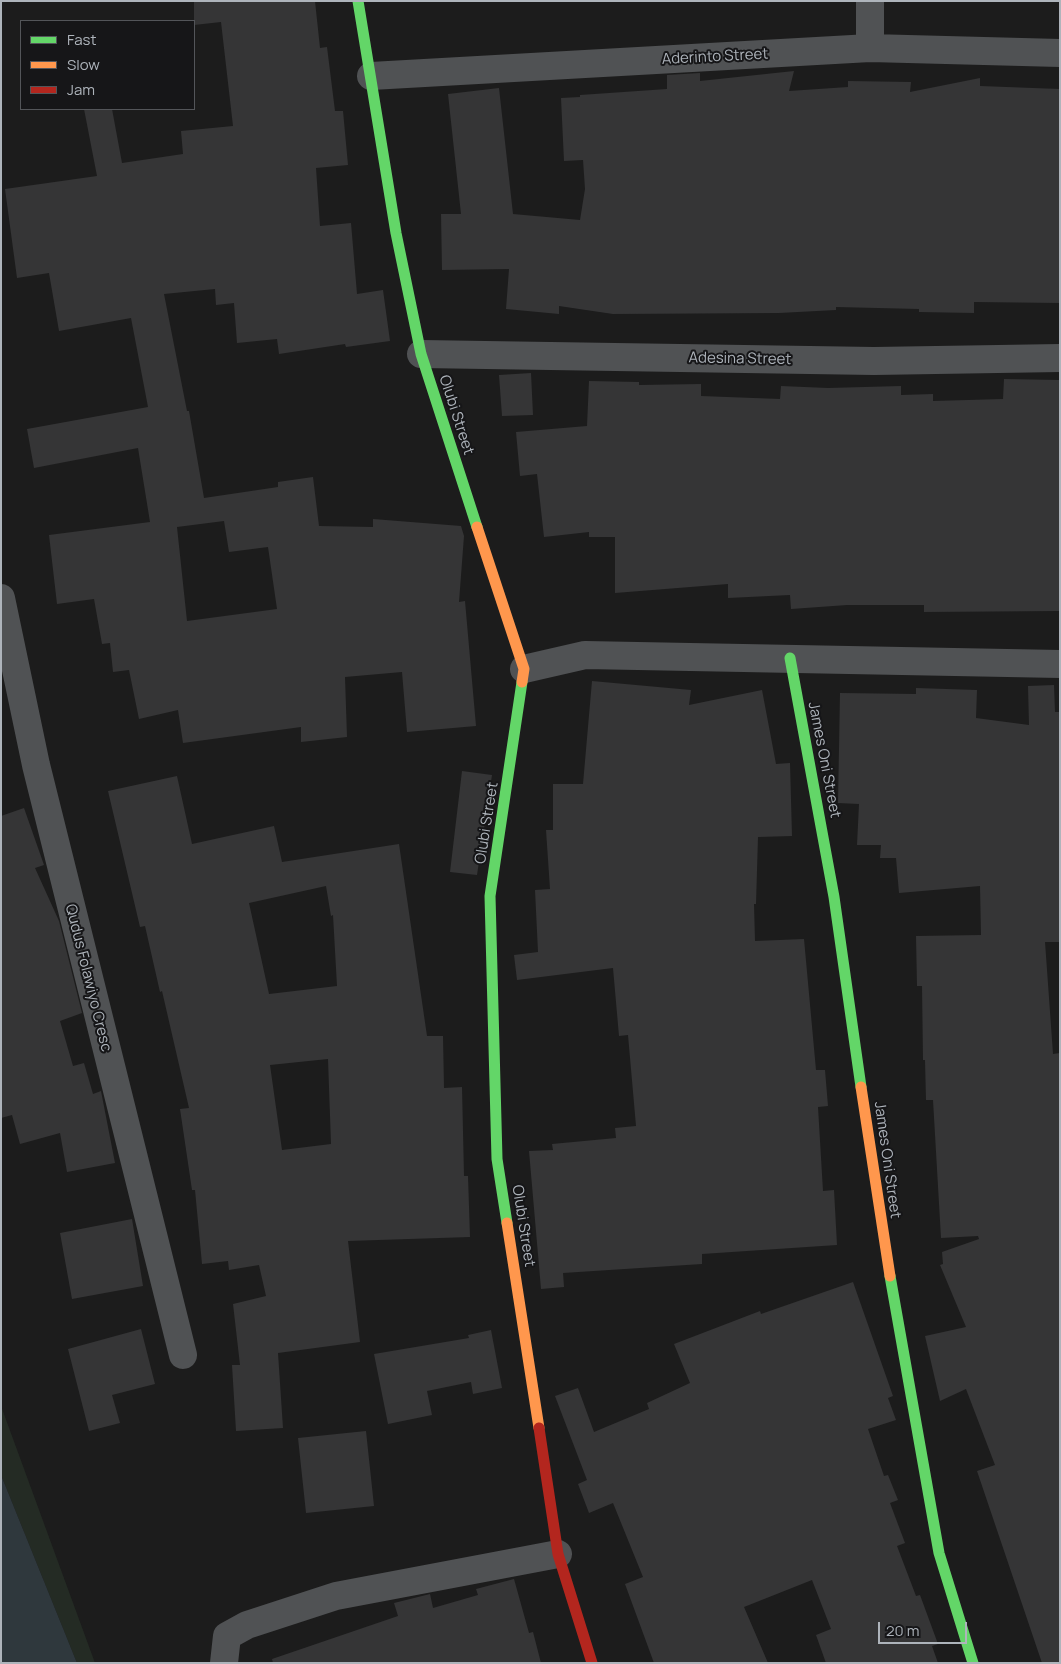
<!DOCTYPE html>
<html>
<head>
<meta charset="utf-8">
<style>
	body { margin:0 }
	#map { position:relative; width:1061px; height:1664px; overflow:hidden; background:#1c1c1c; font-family:Manrope,sans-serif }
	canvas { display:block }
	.frame { position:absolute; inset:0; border:2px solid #aeb4bb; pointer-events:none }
	.legend { position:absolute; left:20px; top:20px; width:175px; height:90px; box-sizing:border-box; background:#161618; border:1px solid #535559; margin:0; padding:6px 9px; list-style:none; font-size:15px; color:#aeb4bb }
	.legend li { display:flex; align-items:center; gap:10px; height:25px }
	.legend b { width:25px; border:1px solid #535559 }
	.scale { position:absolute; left:878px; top:1622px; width:89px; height:22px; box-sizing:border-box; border:2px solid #aeb4bb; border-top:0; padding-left:6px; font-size:15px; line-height:18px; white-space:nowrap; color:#aeb4bb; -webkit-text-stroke:4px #161618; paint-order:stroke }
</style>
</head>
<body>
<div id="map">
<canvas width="1061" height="1664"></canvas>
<div class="frame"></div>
<ul class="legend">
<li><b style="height:6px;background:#63d668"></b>Fast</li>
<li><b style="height:6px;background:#ff974d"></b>Slow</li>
<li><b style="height:6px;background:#b3261e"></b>Jam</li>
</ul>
<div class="scale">20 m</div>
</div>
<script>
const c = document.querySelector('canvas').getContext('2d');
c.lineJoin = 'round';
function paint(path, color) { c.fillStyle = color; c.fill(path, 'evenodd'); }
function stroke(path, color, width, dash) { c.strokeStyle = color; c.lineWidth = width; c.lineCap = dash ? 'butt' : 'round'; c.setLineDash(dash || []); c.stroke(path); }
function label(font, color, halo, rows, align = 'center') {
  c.font = font + ' Manrope,sans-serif'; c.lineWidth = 4; c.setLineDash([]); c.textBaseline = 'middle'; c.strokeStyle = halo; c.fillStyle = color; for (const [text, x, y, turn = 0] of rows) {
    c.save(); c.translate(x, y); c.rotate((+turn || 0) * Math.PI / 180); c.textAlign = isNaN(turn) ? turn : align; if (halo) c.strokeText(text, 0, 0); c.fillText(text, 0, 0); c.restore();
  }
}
paint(new Path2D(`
	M 1,1406 L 95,1663 L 77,1663 L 1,1475 Z`), '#242b24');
paint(new Path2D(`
	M 1,1475 L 77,1663 L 1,1663 Z`), '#2f383d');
paint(new Path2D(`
	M 194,1 L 315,1 L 320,48 L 327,47 L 335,111 L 343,111 L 348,165 L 316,168 L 320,226 L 351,223 L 357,294 L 383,290 L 390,341 L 346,347 L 345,344 L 279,354 L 277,339 L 237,343 L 234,303 L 216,305 L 215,289 L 164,294 L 187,411 L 189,411 L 204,498 L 278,487 L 278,482 L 313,477 L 319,526 L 373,527 L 373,519 L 461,526 L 464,536 L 459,602 L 465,601 L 476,726 L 407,732 L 402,672 L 345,677 L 347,737 L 301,742 L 301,727 L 183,743 L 178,710 L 139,719 L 129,670 L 113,672 L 110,643 L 102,644 L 94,599 L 57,604 L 49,535 L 150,522 L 138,448 L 34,468 L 27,429 L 148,407 L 131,318 L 59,331 L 49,273 L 17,278 L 5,189 L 97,176 L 84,109 L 112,109 L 122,163 L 183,154 L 181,131 L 233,126 L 221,22 L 194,25 ZM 224,521 L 229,552 L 268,547 L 277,609 L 187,621 L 177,527 Z
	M 794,71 L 789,91 L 848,87 L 848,81 L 911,82 L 910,92 L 980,78 L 980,86 L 1060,89 L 1060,303 L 974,302 L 974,313 L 919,312 L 919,309 L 836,307 L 836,310 L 779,313 L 613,314 L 559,306 L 559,314 L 506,309 L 509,269 L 442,270 L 441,214 L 461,214 L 448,94 L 499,88 L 513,214 L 580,220 L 585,189 L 583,160 L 564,161 L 561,98 L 580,97 L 580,95 L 667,89 L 667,75 L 700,73 L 700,81 Z
	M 531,373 L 533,415 L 502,416 L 499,375 Z
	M 1004,379 L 1060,380 L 1060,611 L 924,612 L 924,605 L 847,605 L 791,609 L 790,595 L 728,598 L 728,584 L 615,593 L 615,537 L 589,537 L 589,532 L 544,537 L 537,474 L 520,476 L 516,432 L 587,426 L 589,381 L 639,382 L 639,385 L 701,384 L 701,396 L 780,399 L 781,386 L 828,388 L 901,386 L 901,395 L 933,394 L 933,401 L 1003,399 Z
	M 592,681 L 691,690 L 689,705 L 762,690 L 776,764 L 790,763 L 792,836 L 758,837 L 756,904 L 754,904 L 755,941 L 804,939 L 816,1070 L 825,1070 L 828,1106 L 818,1107 L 823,1191 L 834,1190 L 837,1245 L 702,1254 L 702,1264 L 563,1273 L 564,1287 L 541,1289 L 529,1151 L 553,1150 L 552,1144 L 616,1138 L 615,1128 L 636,1126 L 628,1035 L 619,1036 L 613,968 L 517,980 L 514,955 L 538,952 L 535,890 L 550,889 L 546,830 L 553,830 L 553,784 L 583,784 Z
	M 1054,685 L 1055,712 L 1060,712 L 1060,942 L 1045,942 L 1053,1054 L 1060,1053 L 1060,1663 L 1042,1663 L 977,1471 L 995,1465 L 966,1389 L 940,1401 L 925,1336 L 966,1327 L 940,1265 L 943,1264 L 942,1252 L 979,1239 L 978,1236 L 941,1238 L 933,1100 L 926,1100 L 925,1060 L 923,1060 L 922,986 L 917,986 L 916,936 L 981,935 L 980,886 L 899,893 L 896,858 L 880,858 L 881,845 L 857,845 L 859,804 L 838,803 L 840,693 L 916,694 L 916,688 L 977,690 L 976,718 L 1029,725 L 1028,686 Z
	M 462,771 L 492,775 L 477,875 L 450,872 Z
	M 177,776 L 192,844 L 274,826 L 282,862 L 399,844 L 427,1036 L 443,1036 L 444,1088 L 462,1087 L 464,1176 L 468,1176 L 470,1237 L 348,1241 L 360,1342 L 278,1353 L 283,1428 L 236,1431 L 232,1365 L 240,1365 L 233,1304 L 266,1296 L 259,1265 L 229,1270 L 228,1261 L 202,1264 L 195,1190 L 192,1190 L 180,1109 L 189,1108 L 162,991 L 160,992 L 145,926 L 140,927 L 108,791 ZM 326,886 L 331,916 L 333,915 L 337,986 L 269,994 L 249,903 ZM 328,1059 L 331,1144 L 282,1150 L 270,1065 Z
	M 24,808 L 44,865 L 35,868 L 59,921 L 82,1013 L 60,1021 L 73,1066 L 84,1063 L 93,1094 L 101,1091 L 115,1163 L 67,1172 L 60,1133 L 20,1144 L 12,1115 L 1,1118 L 1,816 Z
	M 132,1219 L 143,1286 L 72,1299 L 60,1233 Z
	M 853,1282 L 893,1396 L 888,1398 L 896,1420 L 868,1429 L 884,1476 L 888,1475 L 898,1500 L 890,1503 L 905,1543 L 897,1546 L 916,1596 L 920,1595 L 938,1644 L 932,1646 L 938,1663 L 826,1663 L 816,1635 L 831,1629 L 812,1580 L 744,1607 L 768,1663 L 654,1663 L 625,1584 L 643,1577 L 613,1503 L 589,1513 L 578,1484 L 587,1480 L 555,1396 L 578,1388 L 594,1432 L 649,1409 L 647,1403 L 690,1383 L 674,1344 L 760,1311 L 761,1314 Z
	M 141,1329 L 155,1384 L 112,1395 L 120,1423 L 89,1431 L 68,1349 Z
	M 491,1330 L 502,1388 L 473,1394 L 471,1382 L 427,1391 L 432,1415 L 388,1424 L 374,1354 L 469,1338 L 468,1335 Z
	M 366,1431 L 374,1506 L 306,1513 L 298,1438 Z
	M 514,1579 L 529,1633 L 533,1632 L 541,1663 L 273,1663 L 272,1659 L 398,1616 L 394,1603 L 430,1594 L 433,1608 L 478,1595 L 476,1589 Z`), '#353536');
stroke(new Path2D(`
	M 870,1 L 870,48
	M 371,76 L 870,48 L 1060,53
	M 421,354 L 874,361 L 1060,358
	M 1,598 L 36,765 L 183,1355
	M 524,669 L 585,655 L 1060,664
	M 224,1663 L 227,1636 L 247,1625 L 336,1596 L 558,1554`), '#505254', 28);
stroke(new Path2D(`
	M 358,1 L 396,233 L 421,354 L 477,527
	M 790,658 L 834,897 L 861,1087
	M 507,1223 L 497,1159 L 490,896 L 522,682
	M 890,1276 L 939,1553 L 973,1663`), '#63d668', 11);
stroke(new Path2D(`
	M 477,527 L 524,669 L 522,682
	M 861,1087 L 890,1276
	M 507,1223 L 539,1428`), '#ff974d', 11);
stroke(new Path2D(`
	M 539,1428 L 558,1554 L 592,1663`), '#b3261e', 11);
label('15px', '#aeb4bb', '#161618', [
	["Aderinto Street",715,57,-3],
	["Adesina Street",740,359,1],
	["Olubi Street",456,415,72],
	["James Oni Street",824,760,79],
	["Olubi Street",487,823,-81],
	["Qudus Folawiyo Cresc",88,978,76],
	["James Oni Street",887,1160,82],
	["Olubi Street",523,1226,81]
]);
</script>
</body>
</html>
